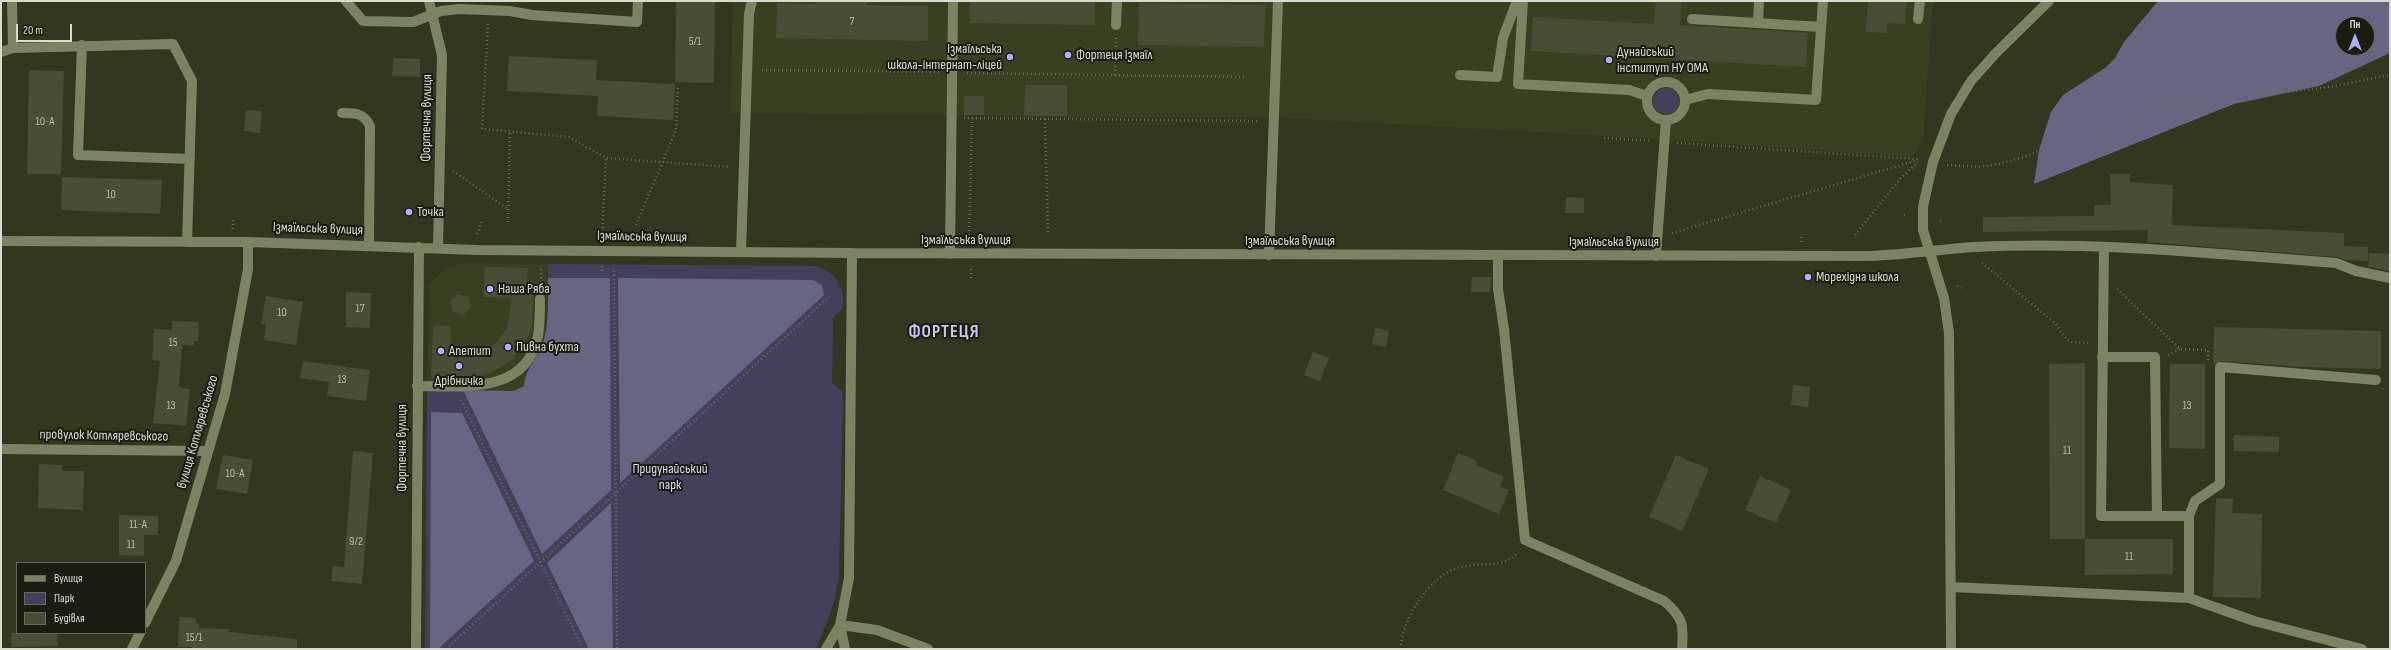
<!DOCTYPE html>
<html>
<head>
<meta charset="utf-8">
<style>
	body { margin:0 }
	#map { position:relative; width:2391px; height:650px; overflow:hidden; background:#30381f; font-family:"Sofia Sans Condensed",sans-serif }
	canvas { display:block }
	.frame { position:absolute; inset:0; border:2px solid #d7ddce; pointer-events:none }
	.legend { position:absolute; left:16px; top:562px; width:130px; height:72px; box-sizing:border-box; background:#1a1d12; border:1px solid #666a5d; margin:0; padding:5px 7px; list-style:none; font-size:12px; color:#d7ddce }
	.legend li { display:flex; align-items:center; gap:8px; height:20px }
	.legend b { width:20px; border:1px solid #666a5d }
	.north { position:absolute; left:2335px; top:16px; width:40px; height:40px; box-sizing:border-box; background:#1a1d12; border:1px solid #666a5d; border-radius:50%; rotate:0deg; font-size:11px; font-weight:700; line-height:16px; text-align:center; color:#d7ddce }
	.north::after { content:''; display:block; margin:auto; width:14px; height:18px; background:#aeaefb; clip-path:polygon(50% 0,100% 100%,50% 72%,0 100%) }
	.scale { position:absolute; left:16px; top:24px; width:56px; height:18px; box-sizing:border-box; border:2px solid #d7ddce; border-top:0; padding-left:5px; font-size:12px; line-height:14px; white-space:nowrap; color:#d7ddce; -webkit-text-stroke:3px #1a1d12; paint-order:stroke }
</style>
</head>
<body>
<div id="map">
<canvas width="2391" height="650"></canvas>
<div class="frame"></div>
<ul class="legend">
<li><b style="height:5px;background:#798465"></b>Вулиця</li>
<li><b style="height:11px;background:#41415b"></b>Парк</li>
<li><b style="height:11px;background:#464f35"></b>Будівля</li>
</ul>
<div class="north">Пн</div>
<div class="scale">20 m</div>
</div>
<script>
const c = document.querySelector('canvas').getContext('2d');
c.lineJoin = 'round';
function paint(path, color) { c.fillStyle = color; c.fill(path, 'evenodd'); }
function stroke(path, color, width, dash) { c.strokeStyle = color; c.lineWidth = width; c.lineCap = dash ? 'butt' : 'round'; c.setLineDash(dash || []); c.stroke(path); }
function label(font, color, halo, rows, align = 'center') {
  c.font = font + ' "Sofia Sans Condensed",sans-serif'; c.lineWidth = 4; c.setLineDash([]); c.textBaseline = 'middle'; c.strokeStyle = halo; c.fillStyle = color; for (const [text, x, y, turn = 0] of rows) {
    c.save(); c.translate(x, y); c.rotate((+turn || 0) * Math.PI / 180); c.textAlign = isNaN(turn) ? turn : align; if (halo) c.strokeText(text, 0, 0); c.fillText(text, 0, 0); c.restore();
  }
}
paint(new Path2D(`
	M 733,1 L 1933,1 L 1923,142 L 1912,157 L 1660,139 L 1285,118 L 730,113 Z
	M 465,263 L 548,264 L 545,339 L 534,362 L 525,372 L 524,386 L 514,391 L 427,390 L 430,287 L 434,279 L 448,267 Z`), '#364121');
paint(new Path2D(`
	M1653 101a13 13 0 1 1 26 0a13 13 0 1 1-26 0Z
	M 548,264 L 814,266 C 833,268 848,290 842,309 L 833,318 L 832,383 L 843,392 L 839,576 L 833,606 L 816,649 L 425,649 L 427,390 L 514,391 L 524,386 C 526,365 539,359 544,339 C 550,315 548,288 548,264 Z`), '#41415b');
paint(new Path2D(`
	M 2158,1 L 2390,1 L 2390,53 L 2319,86 L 2234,104 L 2034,184 L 2039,150 L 2051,112 L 2063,95 L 2105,68 L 2115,58 L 2124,42 ZM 2343,24 L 2367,24 L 2367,48 L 2343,48 Z
	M 548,278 L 610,278 L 611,490 L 542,554 L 463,390 L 514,391 L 524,386 C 526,365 539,359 544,339 C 550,320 547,298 548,278 Z
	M 618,278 L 813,280 L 822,285 L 824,295 L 620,483 Z
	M 431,412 L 462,413 L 534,561 L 438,649 L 430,649 Z
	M 611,503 L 613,649 L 589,649 L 547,563 Z`), '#656682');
paint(new Path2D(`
	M 676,1 L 715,1 L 714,83 L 675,82 Z
	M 816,1 L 867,1 L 867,5 L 928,6 L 928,41 L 776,38 L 777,3 L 816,4 Z
	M 970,1 L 1095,1 L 1095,25 L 970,23 Z
	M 1656,1 L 1681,1 L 1680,25 L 1808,33 L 1806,67 L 1531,51 L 1533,17 L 1654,24 Z
	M 1868,1 L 1907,1 L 1905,24 L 1887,23 L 1887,33 L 1866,32 Z
	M 1139,3 L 1265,5 L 1264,47 L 1138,45 Z
	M 509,56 L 597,60 L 596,80 L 675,84 L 673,120 L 597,116 L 598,96 L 507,91 Z
	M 393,58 L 420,59 L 420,77 L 392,76 Z
	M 29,70 L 64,71 L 61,174 L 27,174 Z
	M 1025,85 L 1067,85 L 1067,116 L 1024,116 Z
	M 964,96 L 984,96 L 984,115 L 964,115 Z
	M 246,110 L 262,111 L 260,133 L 244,131 Z
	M 2110,174 L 2130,174 L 2130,182 L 2173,185 L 2172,225 L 2344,233 L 2344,246 L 2368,247 L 2368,261 L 2346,260 L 2337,257 L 2147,242 L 2148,230 L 1983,232 L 1983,217 L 2094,216 L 2094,205 L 2111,205 Z
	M 62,177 L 162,180 L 160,214 L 61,210 Z
	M 1566,197 L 1584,198 L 1584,213 L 1565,213 Z
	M 2369,253 L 2390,254 L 2390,271 L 2368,267 Z
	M 485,267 L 528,268 L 527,282 L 534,282 L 532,324 L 528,337 L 513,359 L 490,373 L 477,376 L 431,377 L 433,326 L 451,326 L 450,355 L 471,355 L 489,349 L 496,343 L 507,328 L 512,298 L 483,297 Z
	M 1472,277 L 1491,277 L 1490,292 L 1471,292 Z
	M 346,292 L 371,293 L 370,328 L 346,327 Z
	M 458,294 L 468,297 L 471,307 L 463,315 L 453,312 L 450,301 Z
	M 266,296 L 303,302 L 296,345 L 264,340 L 266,325 L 261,324 Z
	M 172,321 L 199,322 L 198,341 L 194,341 L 193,346 L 182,345 L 179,387 L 190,389 L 186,426 L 153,423 L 160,361 L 152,360 L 154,329 L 172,330 Z
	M 2214,327 L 2381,331 L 2381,369 L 2302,367 L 2221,361 L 2213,365 Z
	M 1375,328 L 1389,331 L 1386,347 L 1372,344 Z
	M 1313,352 L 1329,358 L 1320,381 L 1304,375 Z
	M 303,361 L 370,370 L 366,401 L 327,396 L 329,382 L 300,378 Z
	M 2085,363 L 2085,539 L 2050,539 L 2049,364 Z
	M 2170,364 L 2205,364 L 2205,449 L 2169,448 Z
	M 1793,385 L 1810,387 L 1808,407 L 1791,405 Z
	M 2234,435 L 2279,437 L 2279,452 L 2234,451 Z
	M 353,451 L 373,453 L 362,584 L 331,581 L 333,566 L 344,567 Z
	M 1458,453 L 1477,461 L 1476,465 L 1504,477 L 1500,487 L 1509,490 L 1499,514 L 1443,490 Z
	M 223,455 L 253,460 L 247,494 L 216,489 Z
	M 1676,455 L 1709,469 L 1682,531 L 1649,517 Z
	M 39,464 L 62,465 L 62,471 L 84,471 L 83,510 L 38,508 Z
	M 1760,476 L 1791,490 L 1776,523 L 1745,510 Z
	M 2216,498 L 2233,499 L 2232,513 L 2262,514 L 2261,598 L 2213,597 Z
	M 119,515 L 158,516 L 158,535 L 144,535 L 144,556 L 119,555 Z
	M 2085,539 L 2173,539 L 2173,574 L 2085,575 Z
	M 179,617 L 196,618 L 196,623 L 199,623 L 199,628 L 229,629 L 229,632 L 297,639 L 297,649 L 192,649 L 192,647 L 178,647 Z
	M 11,633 L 57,633 L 58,646 L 11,647 Z`), '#464f35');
stroke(new Path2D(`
	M 488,24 L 482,129 L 569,137 L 606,158 L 730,167
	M 762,70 L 939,72
	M 967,73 L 1246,77
	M 1115,75 L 1116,38
	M 964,118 L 1259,121
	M 1045,119 L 1048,232
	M 1604,138 L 1651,141
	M 1677,143 L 1918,159
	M 1947,165 L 1978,167 L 1999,164 L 2024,157 L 2071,137 L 2112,134 L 2123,128 L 2141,113 L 2163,104 L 2324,88 L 2390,75
	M 453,171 L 508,209
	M 1904,215 L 1907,216
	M 1940,221 L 1942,220
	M 508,222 L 510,132
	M 636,225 L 676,130 L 678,86
	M 233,229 L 233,219
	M 1672,233 L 1918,160
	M 477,234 L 482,221
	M 1855,235 L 1900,179 L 1918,162
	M 602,236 L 606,158
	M 969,239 L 972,118
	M 1801,242 L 1801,235
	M 1982,263 L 2056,324 L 2067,340 L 2072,342 L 2088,343
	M 602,271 L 602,264
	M 614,271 L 617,649
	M 971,278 L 971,267
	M 541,286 L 541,266
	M 1957,286 L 1961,288
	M 2117,289 L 2180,349 L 2208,350 L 2208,360
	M 2168,355 L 2180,349
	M 461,400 L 583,649
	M 446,649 L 831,295
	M 1401,649 C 1401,619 1431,574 1460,567 C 1481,562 1502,569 1518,553`), '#676f59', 2.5, [1, 3]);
stroke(new Path2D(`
	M 12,1 L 13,48
	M 346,1 L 363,21 L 413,22 L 441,11 L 459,9 L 510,11 L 532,15 L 637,22 L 638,1
	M 429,1 L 442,55 L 438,248
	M 1523,1 L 1518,84 L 1629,90 L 1647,96
	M 1692,19 L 1821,27
	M 1918,19 L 1920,1
	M 1758,23 L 1759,1
	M 1116,25 L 1117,1
	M 82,45 L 78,155 L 190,159
	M 1,52 L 13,48 L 173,44 L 192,81 L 187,242
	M 1460,75 L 1497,77 L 1503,38 L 1517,1
	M1647 101a19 19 0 1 1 38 0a19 19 0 1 1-38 0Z
	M 1685,100 L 1708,94 L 1816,100 L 1823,1
	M 342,113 C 355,113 364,113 370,126 L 369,245
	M 1,241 L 248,242 L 477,250 L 852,253 L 1862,256 C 1900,256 1938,249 1976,247 C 2096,241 2216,254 2336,263 L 2356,271 L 2390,278
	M 2104,247 L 2101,516 L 2189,516 L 2189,598
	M 741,252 L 749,14 L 752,1
	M 950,254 L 953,1
	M 1269,255 L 1278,1
	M 1498,255 L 1498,289 L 1504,329 L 1525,540 L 1664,601 C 1683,617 1684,625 1682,649
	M 1656,256 L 1666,120
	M 2102,357 L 2155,357 L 2157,516
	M 417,386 C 462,386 526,395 538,336 C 540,324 540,311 540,299
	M 1,449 L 207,451
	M 2189,516 L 2195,501 L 2220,484 L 2220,367 L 2376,380
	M 1951,587 L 2189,598 L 2254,621 L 2362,649
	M 145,623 L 176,561 L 225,394 L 248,269 L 248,242
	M 840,625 L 877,630 L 928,649
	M 840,625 L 845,649
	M 132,649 L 140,633
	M 416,649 L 419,247
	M 826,649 L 840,625 L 849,578 L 852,253
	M 1951,649 L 1949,333 L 1944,298 L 1923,230 L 1923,207 L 1933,162 L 1951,114 L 1971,81 L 1996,53 L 2049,1`), '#798465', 10);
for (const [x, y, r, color] of [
	[1068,55,4,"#aeaefb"],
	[1010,57,4,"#aeaefb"],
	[1609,60,4,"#aeaefb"],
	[409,212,4,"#aeaefb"],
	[1808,277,4,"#aeaefb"],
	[490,289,4,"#aeaefb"],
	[508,347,4,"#aeaefb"],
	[441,351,4,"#aeaefb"],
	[459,366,4,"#aeaefb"]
]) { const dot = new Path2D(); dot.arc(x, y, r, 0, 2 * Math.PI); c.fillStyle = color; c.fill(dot); stroke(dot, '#1a1d12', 1.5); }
label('12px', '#b3baa8', null, [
	["7",852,22],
	["5/1",695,42],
	["10-А",45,122],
	["10",111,195],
	["17",360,309],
	["10",282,313],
	["15",173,343],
	["13",342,380],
	["13",171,406],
	["13",2187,406],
	["11",2067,451],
	["10-А",235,474],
	["11-А",138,525],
	["9/2",356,542],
	["11",131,545],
	["11",2129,557],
	["15/1",194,638]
]);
label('14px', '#d7ddce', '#1a1d12', [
	["Ізмаїльська",1002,49,"right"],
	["школа-інтернат-ліцей",1002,65,"right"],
	["Дунайський",1617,52],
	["інститут НУ ОМА",1617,68],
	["Фортеця Ізмаїл",1076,55],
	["Точка",417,212],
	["Морехідна школа",1816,277],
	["Наша Ряба",498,289],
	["Пивна бухта",516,347],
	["Апетит",449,351],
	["Дрібничка",459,381,"center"]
], 'left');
label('14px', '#d7ddce', '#1a1d12', [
	["Фортечна вулиця",427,118,-89],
	["Ізмаїльська вулиця",318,229,2],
	["Ізмаїльська вулиця",642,237,1],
	["Ізмаїльська вулиця",966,240],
	["Ізмаїльська вулиця",1290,241],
	["Ізмаїльська вулиця",1614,242],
	["вулиця Котляревського",198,432,-74],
	["провулок Котляревського",104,436,1],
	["Фортечна вулиця",402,448,-90]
]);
label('14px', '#d8dafb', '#1a1d12', [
	["Придунайський",670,469],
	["парк",670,485]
]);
c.letterSpacing = '1px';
label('bold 18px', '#c6c8f3', '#1a1d12', [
	["ФОРТЕЦЯ",944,332]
]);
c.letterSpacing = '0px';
</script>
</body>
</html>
